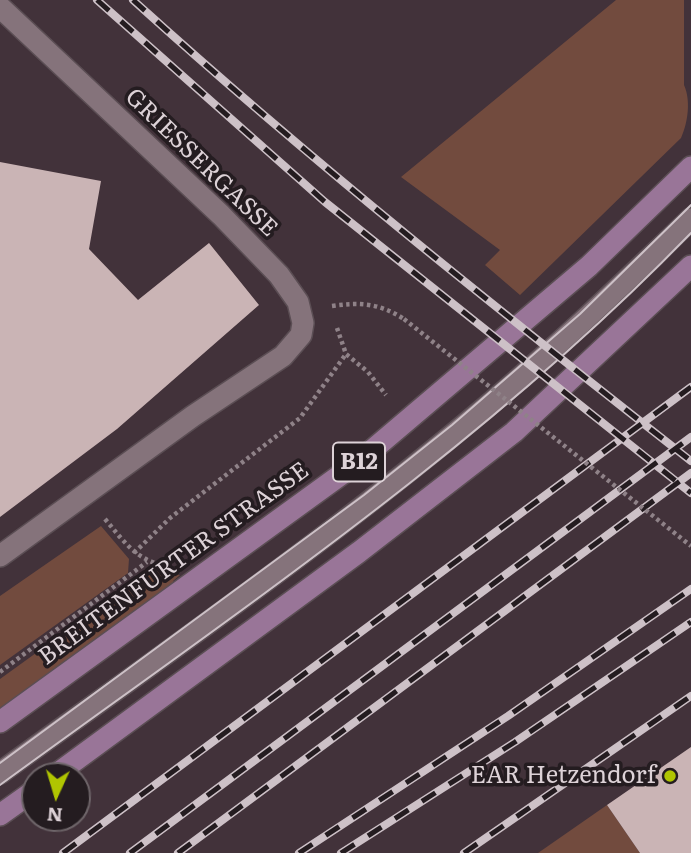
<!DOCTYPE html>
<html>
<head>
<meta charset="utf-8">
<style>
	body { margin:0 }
	#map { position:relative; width:691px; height:853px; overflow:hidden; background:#42323a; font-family:Literata,serif }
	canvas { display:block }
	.north { position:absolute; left:21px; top:762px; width:70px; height:70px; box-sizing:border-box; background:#241c20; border:2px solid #6e6569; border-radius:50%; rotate:184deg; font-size:19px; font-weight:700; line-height:28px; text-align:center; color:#ddd2d7 }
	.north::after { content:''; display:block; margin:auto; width:24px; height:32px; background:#b0c501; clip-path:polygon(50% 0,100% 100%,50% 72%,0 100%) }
</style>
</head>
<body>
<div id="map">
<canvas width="691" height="853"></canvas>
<div class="north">N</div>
</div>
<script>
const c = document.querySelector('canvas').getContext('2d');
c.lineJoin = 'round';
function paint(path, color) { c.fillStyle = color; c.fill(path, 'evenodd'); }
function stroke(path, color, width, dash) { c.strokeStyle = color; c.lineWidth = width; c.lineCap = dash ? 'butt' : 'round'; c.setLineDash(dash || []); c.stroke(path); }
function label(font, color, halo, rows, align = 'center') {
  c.font = font + ' Literata,serif'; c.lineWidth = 7; c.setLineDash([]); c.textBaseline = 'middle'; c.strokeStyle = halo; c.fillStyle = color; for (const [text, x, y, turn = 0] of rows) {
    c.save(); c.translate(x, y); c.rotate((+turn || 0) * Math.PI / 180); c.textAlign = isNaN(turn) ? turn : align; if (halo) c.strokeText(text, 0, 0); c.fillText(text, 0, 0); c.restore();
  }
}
paint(new Path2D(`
	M 616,0 L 684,0 L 684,85 C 691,100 688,123 681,138 L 520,295 L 485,265 L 500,250 L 401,177 Z
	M 101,526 L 129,559 L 128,573 L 0,665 L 0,596 Z
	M 151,570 L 180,575 L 173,581 L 175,584 L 0,711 L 0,679 Z
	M 607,805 L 640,853 L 538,853 Z`), '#724b3e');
paint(new Path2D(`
	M 0,162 L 101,181 L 89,249 L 138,300 L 209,243 L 259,305 L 117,429 L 0,517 Z
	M 691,747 L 691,853 L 640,853 L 607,805 Z`), '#cab4b5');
const minor = new Path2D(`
	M 0,7 L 221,215 L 279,275 L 298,302 L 303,323 L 301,335 L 283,356 L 193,416 L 0,556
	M 0,773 C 162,656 327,541 479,413 C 553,351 622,285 691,219`);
const major = new Path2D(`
	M 0,722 L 357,463 L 589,266 L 691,167
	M 54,776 L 359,552 L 514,432 L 691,266
	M 0,815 L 35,790`);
stroke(minor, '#5b4e54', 24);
stroke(major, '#5b4e54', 24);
stroke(new Path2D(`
	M 332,306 C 360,302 379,303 404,319
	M 337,328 L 346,354 L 368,372 L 386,395
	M 105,519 C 122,539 135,559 162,565
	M 134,553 L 170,518 L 300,418 L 346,354
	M 0,672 L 147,562`), '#8f8288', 4.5, [3.5, 3.5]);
stroke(minor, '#85737b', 21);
stroke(major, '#997598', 21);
stroke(new Path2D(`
	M 0,763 L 364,495 L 452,425 L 580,314 L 691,205
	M 0,785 C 237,612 486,445 691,233`), '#cdc1c7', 2);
const rail = new Path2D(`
	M 97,0 L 325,202 L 691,493
	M 133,0 C 312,162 501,312 691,461
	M 63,853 L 691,387
	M 130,853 L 691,437
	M 178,853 L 691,473
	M 299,853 L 508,716 L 691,589
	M 341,853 L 515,742 L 691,622
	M 464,853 L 691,696`);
stroke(rail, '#cdc1c7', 8);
stroke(rail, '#241c20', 5, [16]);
stroke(new Path2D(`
	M 404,319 L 691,546`), '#8f8288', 4.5, [3.5, 3.5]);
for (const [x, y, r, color] of [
	[670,776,7,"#b0c501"]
]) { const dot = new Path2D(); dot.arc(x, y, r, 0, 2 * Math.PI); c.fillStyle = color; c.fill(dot); stroke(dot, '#241c20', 2.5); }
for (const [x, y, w] of [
	[359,462,52]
]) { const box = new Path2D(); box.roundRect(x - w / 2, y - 19.5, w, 39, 5); c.fillStyle = '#241c20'; c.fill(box); stroke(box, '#ddd2d7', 2); }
label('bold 23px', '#ddd2d7', null, [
	["B12",359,462]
]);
label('24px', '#ddd2d7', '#241c20', [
	["GRIESSERGASSE",201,163,44],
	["BREITENFURTER STRASSE",174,564,-36]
]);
label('24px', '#ddd2d7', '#241c20', [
	["EAR Hetzendorf",656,776]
], 'right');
</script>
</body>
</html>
